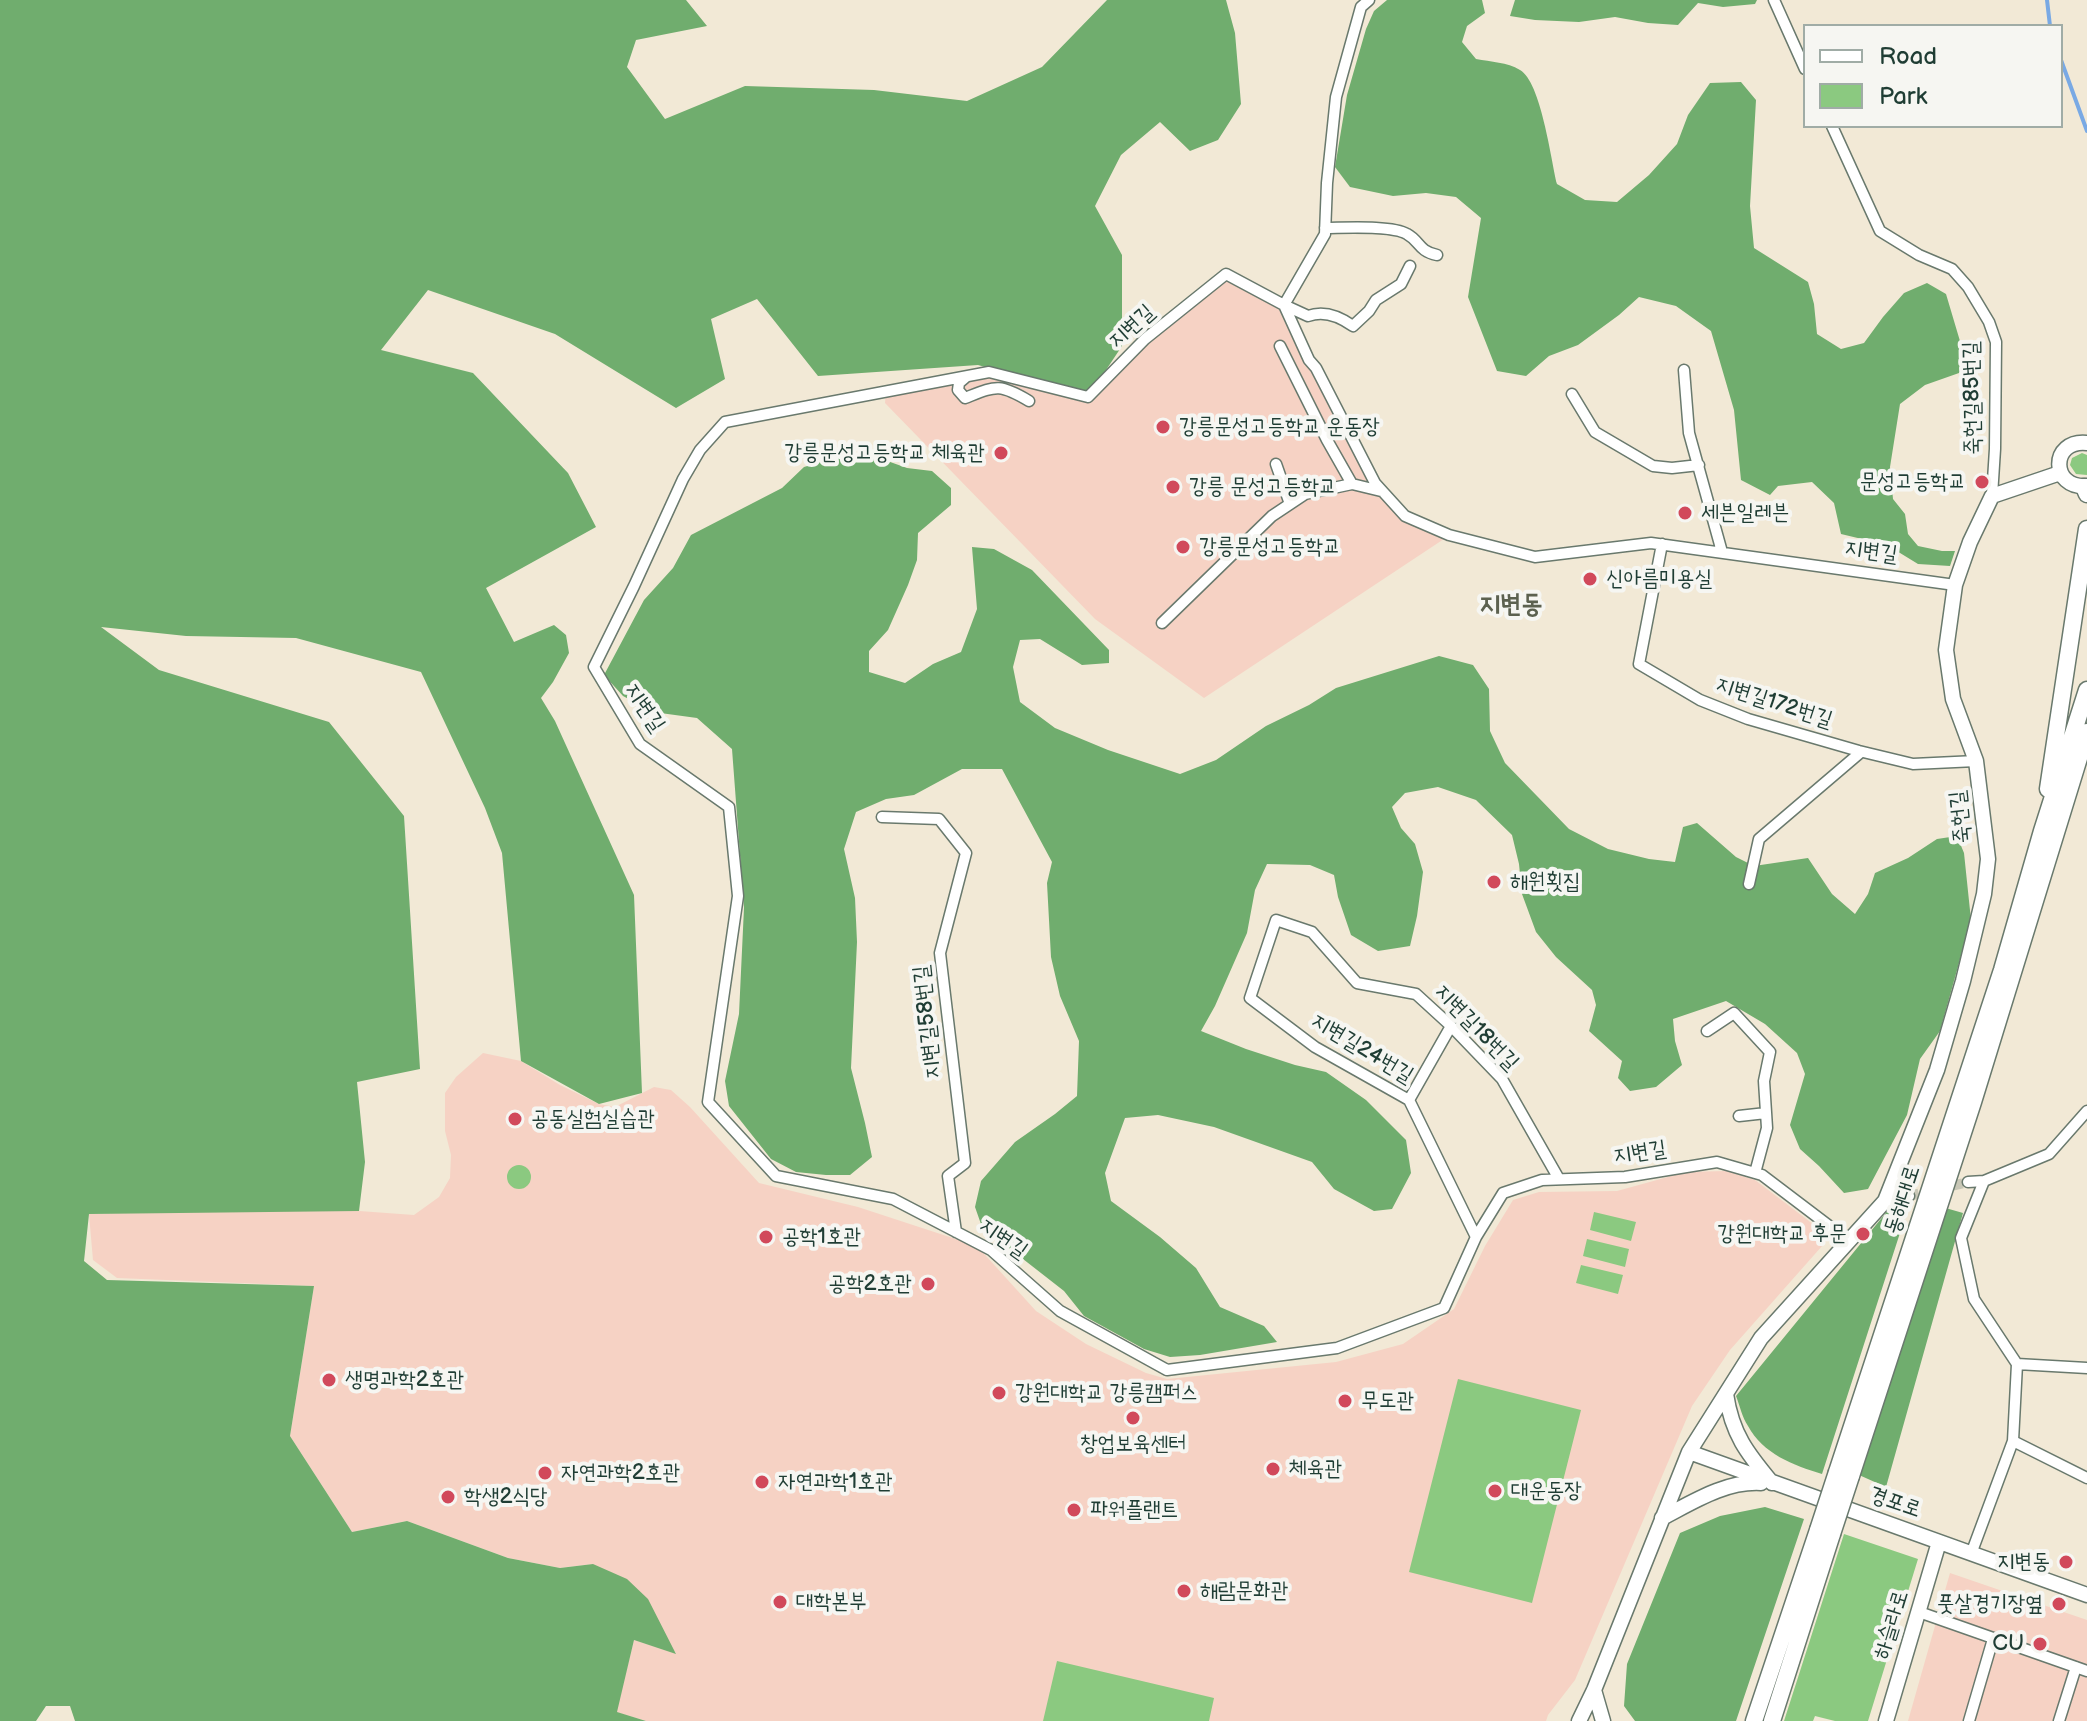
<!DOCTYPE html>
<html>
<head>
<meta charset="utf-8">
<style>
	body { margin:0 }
	#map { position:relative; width:2087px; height:1721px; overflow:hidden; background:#f2e9d6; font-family:"Balsamiq Sans",sans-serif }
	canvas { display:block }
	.legend { position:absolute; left:1803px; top:24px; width:260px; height:104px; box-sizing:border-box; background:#f6f6f2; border:2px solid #a0aca6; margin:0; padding:10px 14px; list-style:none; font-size:24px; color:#1f3d34 }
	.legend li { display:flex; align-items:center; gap:16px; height:40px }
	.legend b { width:40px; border:2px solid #a0aca6 }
</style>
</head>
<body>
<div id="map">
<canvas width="2087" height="1721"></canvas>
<ul class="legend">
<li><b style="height:10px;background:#fff"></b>Road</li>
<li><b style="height:22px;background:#8bc980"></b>Park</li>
</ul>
</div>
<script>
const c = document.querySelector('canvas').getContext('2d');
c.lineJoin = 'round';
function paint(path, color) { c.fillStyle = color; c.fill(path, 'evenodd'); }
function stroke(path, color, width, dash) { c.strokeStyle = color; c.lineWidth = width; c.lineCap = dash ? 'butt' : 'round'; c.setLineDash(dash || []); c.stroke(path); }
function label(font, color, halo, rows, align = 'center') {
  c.font = font + ' "Balsamiq Sans","Poor Story",sans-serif'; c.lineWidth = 8; c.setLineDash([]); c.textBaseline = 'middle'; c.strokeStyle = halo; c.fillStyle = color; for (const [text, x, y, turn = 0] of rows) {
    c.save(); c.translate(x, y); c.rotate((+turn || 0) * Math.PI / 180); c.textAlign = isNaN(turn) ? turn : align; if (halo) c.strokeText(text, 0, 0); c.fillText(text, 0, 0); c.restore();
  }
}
paint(new Path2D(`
	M 1226,274 L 1284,305 L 1375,483 L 1405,516 L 1450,535 L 1204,698 L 1095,619 L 885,403 L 886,392 L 989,372 L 1088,397 L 1145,339 Z
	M 483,1053 L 521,1061 L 560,1085 L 599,1104 L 615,1107 L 654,1087 L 671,1090 L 690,1107 L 759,1183 L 858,1207 L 977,1246 L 1036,1311 L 1086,1344 L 1146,1373 L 1167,1379 L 1336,1362 L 1403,1344 L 1454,1309 L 1485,1246 L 1513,1200 L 1539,1192 L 1617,1191 L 1686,1172 L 1726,1171 L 1755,1180 L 1830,1237 L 1730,1350 L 1692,1406 L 1575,1680 L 1548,1715 L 1546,1721 L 646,1721 L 616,1712 L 634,1640 L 676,1653 L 593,1564 L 560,1568 L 508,1558 L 407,1521 L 352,1532 L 290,1436 L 314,1286 L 117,1278 L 93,1260 L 89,1214 L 291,1206 L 414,1215 L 439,1197 L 450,1178 L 451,1155 L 445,1131 L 445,1093 L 456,1077 Z
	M 1950,1573 L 2087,1620 L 2087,1721 L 1908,1721 Z`), '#f6d2c4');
paint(new Path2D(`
	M 2082,453 L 2087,455 L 2087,475 L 2076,474 L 2070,465 L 2072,458 Z
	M507 1177a12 12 0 1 1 24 0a12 12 0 1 1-24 0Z
	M 1594,1212 L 1636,1222 L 1631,1241 L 1590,1230 Z
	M 1587,1239 L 1629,1249 L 1625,1267 L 1583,1256 Z
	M 1581,1265 L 1623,1275 L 1618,1294 L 1576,1283 Z
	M 1458,1379 L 1581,1410 L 1532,1603 L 1409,1572 Z
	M 1844,1534 L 1918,1559 L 1868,1721 L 1835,1721 L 1815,1716 L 1813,1721 L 1784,1721 Z
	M 1057,1661 L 1214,1698 L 1209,1721 L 1043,1721 Z`), '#8bc980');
paint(new Path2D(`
	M 0,0 L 686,0 L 707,26 L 636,40 L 627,67 L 665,119 L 745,86 L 874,90 L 967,101 L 1042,67 L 1107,0 L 1226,0 L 1235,33 L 1241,104 L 1218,140 L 1190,151 L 1160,122 L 1121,155 L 1095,206 L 1122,255 L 1122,346 L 1088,397 L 978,365 L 818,376 L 757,299 L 711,319 L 725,379 L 676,408 L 555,334 L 428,290 L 381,350 L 473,373 L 568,473 L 596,527 L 486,588 L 514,642 L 554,625 L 566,635 L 569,653 L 553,682 L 541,698 L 555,721 L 634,895 L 642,1093 L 599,1104 L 521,1061 L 502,853 L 485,808 L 421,672 L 296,638 L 186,636 L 101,627 L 159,670 L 329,722 L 404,816 L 420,1069 L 357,1082 L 365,1162 L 359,1211 L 89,1214 L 84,1261 L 107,1280 L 314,1286 L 290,1436 L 352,1532 L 407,1521 L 508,1558 L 560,1568 L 593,1564 L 627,1579 L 648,1599 L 676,1654 L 634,1640 L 617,1712 L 646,1721 L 75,1721 L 70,1706 L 46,1706 L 36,1721 L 0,1721 Z
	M 1387,0 L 1482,0 L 1485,13 L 1467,26 L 1462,42 L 1476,59 C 1491,62 1507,62 1520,70 C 1541,82 1551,159 1557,184 L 1585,200 L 1617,202 L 1649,175 L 1677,144 L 1688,115 L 1710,83 L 1741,82 L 1756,100 L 1750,206 L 1754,248 L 1808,282 L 1814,304 L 1817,334 L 1841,349 L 1864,343 L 1883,317 L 1904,293 L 1927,283 L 1946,294 L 1965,358 L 1959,373 L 1925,385 L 1900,404 L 1890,467 L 1893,499 L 1905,514 L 1908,534 L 1918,546 L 1942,551 L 1955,551 L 1950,566 L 1918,564 L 1887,545 L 1841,534 L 1834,503 L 1812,482 L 1778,486 L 1770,495 L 1741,480 L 1734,410 L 1711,331 L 1676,306 L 1639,297 L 1619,315 L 1578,345 L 1549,356 L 1526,376 L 1497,371 L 1468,297 L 1481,218 L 1456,197 L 1426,193 L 1393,196 L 1350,187 L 1335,167 L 1347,95 L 1366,29 L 1374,11 Z
	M 1515,0 L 1757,0 L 1755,4 L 1723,7 L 1698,3 L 1678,25 L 1648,23 L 1615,17 L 1579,22 L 1535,20 L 1510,16 Z
	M 841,456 L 879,458 L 907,468 L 932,471 L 951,488 L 951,505 L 918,533 L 917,560 L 908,585 L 888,630 L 869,651 L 869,672 L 905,683 L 933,664 L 961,652 L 977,609 L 972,547 L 994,549 L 1032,570 L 1109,650 L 1109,663 L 1082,665 L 1040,639 L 1020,640 L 1013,667 L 1020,702 L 1055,728 L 1108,750 L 1180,774 L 1216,760 L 1266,726 L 1309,705 L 1336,688 L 1439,656 L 1473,665 L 1489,689 L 1490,731 L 1505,763 L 1569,829 L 1608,849 L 1649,859 L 1675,862 L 1683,827 L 1697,823 L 1736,857 L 1754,866 L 1808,858 L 1832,894 L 1855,914 L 1868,894 L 1875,873 L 1908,858 L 1937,839 L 1957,836 L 1964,853 L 1971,920 L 1940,1031 L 1920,1059 L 1907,1115 L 1868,1189 L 1844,1193 L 1819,1166 L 1800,1149 L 1790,1125 L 1805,1074 L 1797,1053 L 1765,1024 L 1726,1001 L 1673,1019 L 1675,1041 L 1682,1065 L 1656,1087 L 1630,1091 L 1618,1078 L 1622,1061 L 1589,1031 L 1596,1005 L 1592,990 L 1556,957 L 1536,932 L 1522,894 L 1519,864 L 1512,835 L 1476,800 L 1438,787 L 1405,793 L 1392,807 L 1401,828 L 1415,844 L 1423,872 L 1417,916 L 1410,946 L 1378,951 L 1351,935 L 1338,897 L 1334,875 L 1310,865 L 1267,864 L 1255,890 L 1247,933 L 1215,1006 L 1201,1031 L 1246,1049 L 1295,1065 L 1326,1072 L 1366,1100 L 1406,1140 L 1411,1173 L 1392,1209 L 1374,1211 L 1334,1189 L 1312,1162 L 1214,1127 L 1158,1115 L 1125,1118 L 1105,1173 L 1111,1201 L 1160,1237 L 1196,1268 L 1220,1307 L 1264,1326 L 1277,1342 L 1200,1355 L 1170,1357 L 1144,1349 L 1084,1316 L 1064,1291 L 982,1227 L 975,1207 L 981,1181 L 1015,1142 L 1055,1114 L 1077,1096 L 1079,1041 L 1060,996 L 1051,957 L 1047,883 L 1052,862 L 1002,769 L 962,769 L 914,795 L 886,799 L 856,812 L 844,849 L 855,898 L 857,942 L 851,1068 L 865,1123 L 872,1157 L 850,1175 L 826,1175 L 796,1172 L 771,1159 L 729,1106 L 725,1081 L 739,1014 L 744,908 L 732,749 L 697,718 L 653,712 L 623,696 L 604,675 L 644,600 L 673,568 L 691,535 L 782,488 L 804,467 Z
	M 1910,1202 L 1822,1474 C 1793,1465 1763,1454 1748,1426 C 1742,1417 1740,1406 1736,1396 L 1889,1209 Z
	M 1942,1207 L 1963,1213 L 1886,1487 L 1859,1475 Z
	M 1765,1507 L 1804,1519 L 1736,1721 L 1635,1721 L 1624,1706 L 1627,1664 L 1680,1533 L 1720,1516 Z`), '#70ad6e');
stroke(new Path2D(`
	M 2047,0 L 2050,26
	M 2061,60 L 2087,131`), '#79a9e4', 4);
stroke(new Path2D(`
	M 1909,1196 L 1968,1182`), '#c8c7b6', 10, [10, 5]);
const street = new Path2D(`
	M 1369,0 L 1361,7 L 1336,97 L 1327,183 L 1325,234 L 1284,305 L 1308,316 C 1324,310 1339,316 1353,326 L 1369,311 L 1376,300 L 1401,284 L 1410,266
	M 1774,0 L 1805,69
	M 1832,126 L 1880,231 L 1919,255 L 1952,269 L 1968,287 L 1989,322 L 1996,342 L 1995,449 L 1992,496
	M 1325,228 C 1344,228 1392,225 1407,234 C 1420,241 1418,251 1437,255
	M 1280,346 L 1327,440 L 1352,484
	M 1684,370 L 1689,433 L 1722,552
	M 966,377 L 959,383 L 958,390 L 965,398 C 996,386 999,383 1029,401
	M 1572,394 L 1595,432 L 1653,466 L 1672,468 L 1699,465
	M 1276,464 L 1290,504
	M 1662,544 L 1639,664 L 1700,700 L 1748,719 L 1859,751 L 1913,764 L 1976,761
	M 1162,623 L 1272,516 L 1305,494 L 1352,484 L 1381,491
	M 882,817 L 939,819 L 966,853 L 940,953 L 965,1163 L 948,1176 L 956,1232
	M 1749,884 L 1759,839 L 1861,752
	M 1707,1031 L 1734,1013 L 1770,1052 L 1764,1081 L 1767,1128 L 1755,1173
	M 1409,1100 L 1451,1026
	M 1739,1116 L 1766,1113
	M 1968,1182 L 1984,1181 L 2049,1154 L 2087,1111
	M 1885,1201 L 1909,1196
	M 1476,1237 L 1409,1100 L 1315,1047 L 1250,998 L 1276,920 L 1312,932 L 1357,983 L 1416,994 L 1451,1026 L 1502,1079 L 1559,1179
	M 1849,1241 L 1762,1175 L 1717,1162 L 1625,1177 L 1542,1180 L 1503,1193 L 1476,1237 L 1444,1308 L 1337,1348 L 1167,1370 L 1060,1311 L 991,1250 L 893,1199 L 776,1176 L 708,1102 L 738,896 L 729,807 L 640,744 L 594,667 L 634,586 L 683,479 L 700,450 L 725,422 L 989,372 L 1088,397 L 1145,339 L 1226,274 L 1284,305 L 1309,360 L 1316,368 L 1375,483 L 1405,516 L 1449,535 L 1535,557 L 1651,543 L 1955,585
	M 2017,1364 L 2087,1368
	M 2013,1441 L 2087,1478
	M 1971,1554 L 2013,1441 L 2017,1364 L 1974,1299 L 1961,1238 L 1984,1181
	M 1919,1612 L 2087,1671
	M 1969,1721 L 1993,1639
	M 2059,1721 L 2076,1667`);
const secondary = new Path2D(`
	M 2087,443 C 2050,439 2050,489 2087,486
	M 1726,1394 C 1732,1434 1747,1453 1772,1483
	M 1689,1452 L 2087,1595
	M 1662,1518 C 1693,1502 1725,1481 1761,1483
	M 1594,1690 L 1603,1721
	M 1579,1721 L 1594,1690 L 1689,1452 L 1761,1338 L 1885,1201 L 1937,1070 L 1963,981 L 1984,894 L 1988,859 L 1976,761 L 1953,699 L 1946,650 L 1955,585 L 1970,542 L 1992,496 L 2060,473
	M 1886,1721 L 1939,1542`);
const primary = new Path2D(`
	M 2084,487 L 2087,494
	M 2048,789 L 2087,529
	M 1837,1472 L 2002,970 L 2042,831 L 2087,690
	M 1851,1476 L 1973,1102 L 2087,732
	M 1754,1721 L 1818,1530
	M 1772,1721 L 1832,1534`);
stroke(street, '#69796d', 13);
stroke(secondary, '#69796d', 17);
stroke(primary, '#69796d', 19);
stroke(street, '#fff', 10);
stroke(secondary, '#fff', 14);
stroke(primary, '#fff', 16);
const primaryBridge = new Path2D(`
	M 1818,1530 L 1837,1472
	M 1832,1534 L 1851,1476`);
stroke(primaryBridge, '#69796d', 19, []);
stroke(primaryBridge, '#fff', 16);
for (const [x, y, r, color] of [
	[1163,427,8,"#d1495b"],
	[1001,453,8,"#d1495b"],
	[1982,482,8,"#d1495b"],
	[1173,487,8,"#d1495b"],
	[1685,513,8,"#d1495b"],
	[1183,547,8,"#d1495b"],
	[1590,579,8,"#d1495b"],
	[1494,882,8,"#d1495b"],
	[515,1119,8,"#d1495b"],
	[1863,1234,8,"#d1495b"],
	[766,1237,8,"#d1495b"],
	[928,1284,8,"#d1495b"],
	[329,1380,8,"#d1495b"],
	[999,1393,8,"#d1495b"],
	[1345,1401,8,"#d1495b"],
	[1133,1418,8,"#d1495b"],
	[1273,1469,8,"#d1495b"],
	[545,1473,8,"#d1495b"],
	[762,1482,8,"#d1495b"],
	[1495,1491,8,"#d1495b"],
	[448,1497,8,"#d1495b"],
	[1074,1510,8,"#d1495b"],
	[2066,1562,8,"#d1495b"],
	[1184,1591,8,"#d1495b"],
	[780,1602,8,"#d1495b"],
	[2059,1604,8,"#d1495b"],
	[2040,1644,8,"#d1495b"]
]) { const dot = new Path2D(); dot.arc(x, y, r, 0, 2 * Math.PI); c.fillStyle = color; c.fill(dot); stroke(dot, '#f6f6f2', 3); }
label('22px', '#1f3d34', '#f6f6f2', [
	["지변길",1132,327,-42],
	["죽헌길85번길",1973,398,-91],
	["지변길",1871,552,8],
	["지변길172번길",1774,703,18],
	["지변길",644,708,56],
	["죽헌길",1961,817,-96],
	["지변길58번길",928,1022,-96],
	["지변길18번길",1476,1028,46],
	["지변길24번길",1362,1049,31],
	["지변길",1640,1153,-8],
	["동해대로",1903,1200,-72],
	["지변길",1003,1239,35],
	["경포로",1895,1503,19],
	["하슬라로",1892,1625,-73]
]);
label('22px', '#1f3d34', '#f6f6f2', [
	["강릉문성고등학교 운동장",1179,427],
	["강릉문성고등학교 체육관",985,453,"right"],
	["문성고등학교",1966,482,"right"],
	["강릉 문성고등학교",1189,487],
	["세븐일레븐",1701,513],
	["강릉문성고등학교",1199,547],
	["신아름미용실",1606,579],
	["해원횟집",1510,882],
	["공동실험실습관",531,1119],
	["강원대학교 후문",1847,1234,"right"],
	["공학1호관",782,1237],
	["공학2호관",912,1284,"right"],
	["생명과학2호관",345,1380],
	["강원대학교 강릉캠퍼스",1015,1393],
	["무도관",1361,1401],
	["창업보육센터",1133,1444,"center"],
	["체육관",1289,1469],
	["자연과학2호관",561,1473],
	["자연과학1호관",778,1482],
	["대운동장",1511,1491],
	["학생2식당",464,1497],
	["파워플랜트",1090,1510],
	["지변동",2050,1562,"right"],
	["해람문화관",1200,1591],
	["대학본부",796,1602],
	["풋살경기장옆",2043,1604,"right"],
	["CU",2024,1644,"right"]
], 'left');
label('bold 26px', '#5c614f', '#f6f6f2', [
	["지변동",1511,605]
]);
</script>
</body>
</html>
